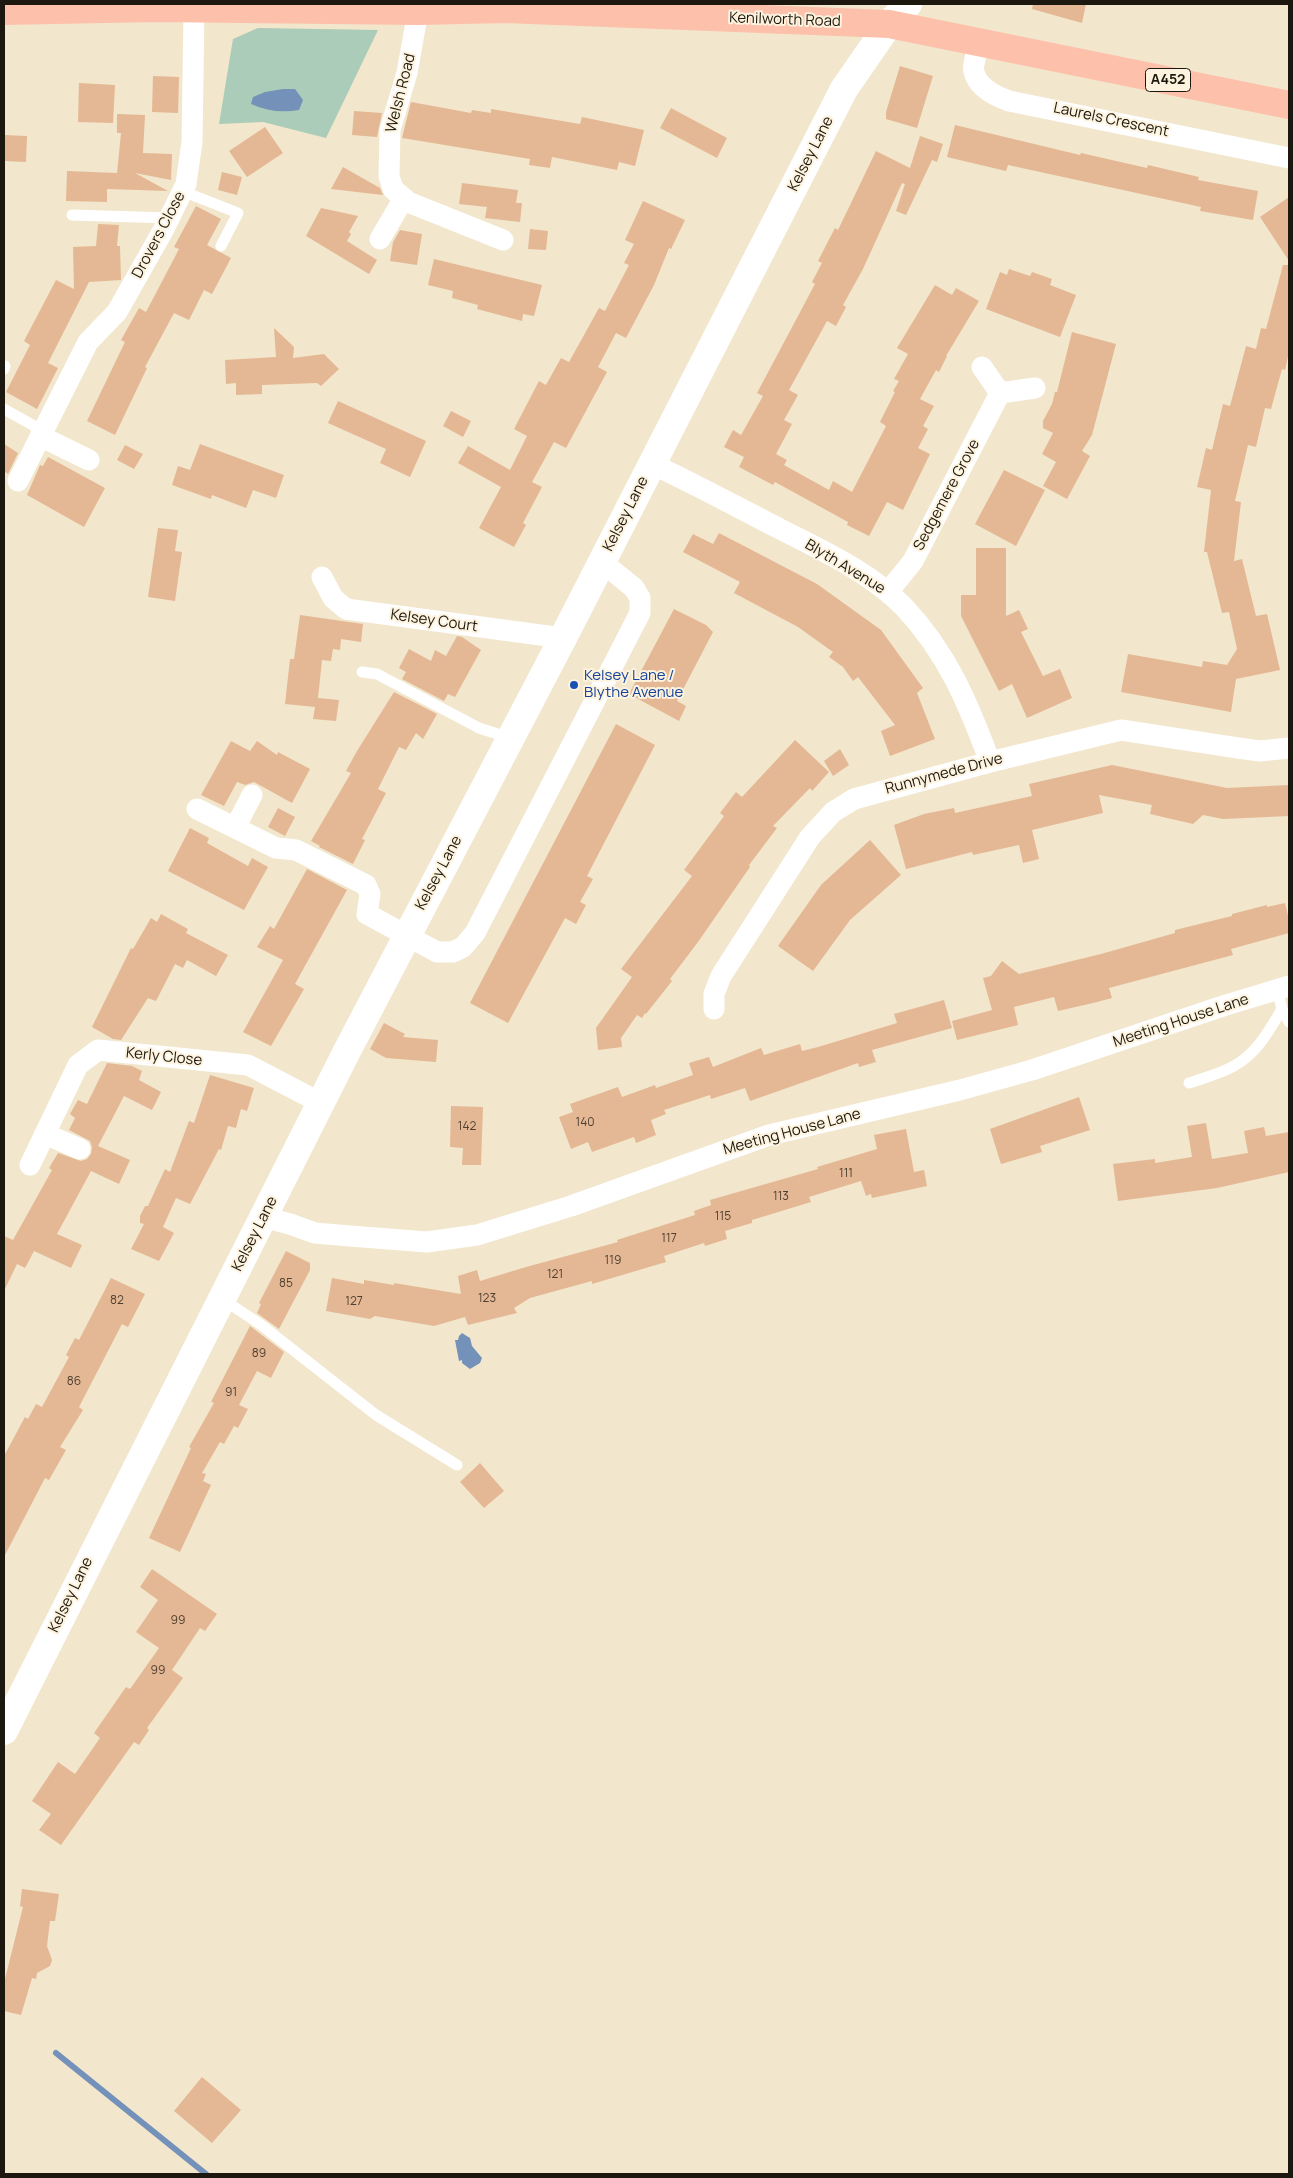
<!DOCTYPE html>
<html>
<head>
<meta charset="utf-8">
<style>
	body { margin:0 }
	#map { position:relative; width:1293px; height:2178px; overflow:hidden; background:#f2e6cc; font-family:Manrope,sans-serif }
	canvas { display:block }
	.frame { position:absolute; inset:0; border:5px solid #1d180f; pointer-events:none }
</style>
</head>
<body>
<div id="map">
<canvas width="1293" height="2178"></canvas>
<div class="frame"></div>
</div>
<script>
const c = document.querySelector('canvas').getContext('2d');
c.lineJoin = 'round';
function paint(path, color) { c.fillStyle = color; c.fill(path, 'evenodd'); }
function stroke(path, color, width, dash) { c.strokeStyle = color; c.lineWidth = width; c.lineCap = dash ? 'butt' : 'round'; c.setLineDash(dash || []); c.stroke(path); }
function label(font, color, halo, rows, align = 'center') {
  c.font = font + ' Manrope,sans-serif'; c.lineWidth = 4; c.setLineDash([]); c.textBaseline = 'middle'; c.strokeStyle = halo; c.fillStyle = color; for (const [text, x, y, turn = 0] of rows) {
    c.save(); c.translate(x, y); c.rotate((+turn || 0) * Math.PI / 180); c.textAlign = isNaN(turn) ? turn : align; if (halo) c.strokeText(text, 0, 0); c.fillText(text, 0, 0); c.restore();
  }
}
paint(new Path2D(`
	M 258,28 L 378,30 L 326,138 L 263,122 L 219,124 L 233,39 Z`), '#aaccb8');
paint(new Path2D(`
	M 283,89 L 295,89 L 303,100 L 299,110 C 282,113 267,111 251,104 L 253,97 L 265,92 Z
	M 462,1333 L 470,1338 L 472,1346 L 482,1358 L 480,1363 L 470,1369 L 462,1363 L 462,1360 L 459,1361 L 455,1340 L 458,1340 L 459,1336 Z`), '#7491ba');
stroke(new Path2D(`
	M 56,2053 L 206,2174`), '#7491ba', 6);
paint(new Path2D(`
	M 1033,4 L 1086,4 L 1082,23 L 1032,9 Z
	M 900,66 L 933,76 L 917,128 L 886,119 L 886,112 Z
	M 153,76 L 179,77 L 178,113 L 152,112 Z
	M 79,83 L 115,85 L 113,123 L 78,122 Z
	M 411,102 L 471,113 L 472,110 L 491,113 L 491,109 L 580,124 L 582,117 L 644,130 L 635,166 L 619,162 L 617,170 L 552,157 L 550,168 L 529,165 L 530,159 L 402,138 Z
	M 671,108 L 727,138 L 717,158 L 660,128 Z
	M 354,111 L 382,113 L 377,137 L 352,135 Z
	M 117,114 L 145,115 L 143,153 L 172,154 L 171,180 L 135,173 L 168,191 L 107,189 L 107,202 L 66,201 L 67,171 L 117,173 L 121,133 L 117,133 Z
	M 955,125 L 1080,155 L 1081,153 L 1147,168 L 1148,165 L 1199,177 L 1198,180 L 1258,191 L 1253,220 L 1200,211 L 1201,207 L 1008,165 L 1006,171 L 947,157 Z
	M 265,127 L 283,153 L 247,177 L 229,151 Z
	M 4,135 L 27,136 L 26,162 L 4,161 Z
	M 920,136 L 943,144 L 937,162 L 932,160 L 906,215 L 896,211 L 905,184 L 902,183 L 863,269 L 843,305 L 846,307 L 836,326 L 827,321 L 789,390 L 798,395 L 784,420 L 792,424 L 776,454 L 787,460 L 784,465 L 829,490 L 833,481 L 852,492 L 886,426 L 880,422 L 895,392 L 893,391 L 899,381 L 894,379 L 908,354 L 897,348 L 935,285 L 952,295 L 956,288 L 979,301 L 946,356 L 947,356 L 939,372 L 936,370 L 920,399 L 934,406 L 923,426 L 928,429 L 918,448 L 930,454 L 903,510 L 887,502 L 869,536 L 847,525 L 848,522 L 775,482 L 773,485 L 739,467 L 744,457 L 724,447 L 733,430 L 741,435 L 763,396 L 757,393 L 815,284 L 812,282 L 822,263 L 818,261 L 835,228 L 838,230 L 876,151 L 910,168 Z
	M 343,167 L 380,188 L 383,195 L 331,189 Z
	M 222,172 L 242,177 L 237,195 L 218,190 Z
	M 462,183 L 518,190 L 516,203 L 522,203 L 520,222 L 485,218 L 487,207 L 459,204 Z
	M 1289,197 L 1289,261 L 1260,217 Z
	M 643,201 L 685,220 L 671,249 L 669,248 L 654,285 L 626,338 L 616,333 L 598,367 L 607,372 L 566,448 L 554,442 L 532,482 L 542,487 L 523,523 L 526,525 L 514,547 L 479,528 L 501,487 L 458,463 L 468,446 L 510,470 L 527,436 L 514,429 L 539,381 L 546,385 L 561,358 L 569,362 L 599,308 L 605,311 L 629,265 L 624,263 L 634,244 L 625,240 Z
	M 196,206 L 221,219 L 207,245 L 231,258 L 212,294 L 204,290 L 189,320 L 174,313 L 145,367 L 147,368 L 115,435 L 87,421 L 125,342 L 121,340 L 139,308 L 146,312 L 179,249 L 174,247 Z
	M 321,208 L 358,216 L 349,232 L 351,234 L 347,241 L 377,260 L 369,274 L 306,236 Z
	M 98,224 L 119,225 L 117,246 L 120,246 L 121,280 L 89,282 L 48,363 L 58,368 L 37,409 L 6,392 L 30,345 L 24,341 L 56,280 L 74,289 L 73,247 L 96,246 Z
	M 530,229 L 548,231 L 546,250 L 528,249 Z
	M 400,230 L 422,234 L 417,265 L 390,261 L 393,242 Z
	M 434,259 L 542,285 L 534,316 L 523,314 L 522,321 L 477,309 L 478,305 L 452,298 L 453,291 L 428,285 Z
	M 1283,265 L 1289,265 L 1289,352 L 1285,370 L 1282,369 L 1271,409 L 1265,408 L 1256,447 L 1248,445 L 1235,501 L 1241,502 L 1234,561 L 1242,559 L 1256,616 L 1267,614 L 1280,670 L 1236,679 L 1231,712 L 1121,692 L 1128,654 L 1202,667 L 1203,661 L 1227,665 L 1237,649 L 1229,612 L 1222,613 L 1207,552 L 1204,552 L 1211,490 L 1197,487 L 1206,448 L 1212,450 L 1223,404 L 1230,406 L 1246,346 L 1256,349 L 1261,328 L 1266,329 Z
	M 1009,269 L 1030,276 L 1032,272 L 1052,279 L 1050,285 L 1076,295 L 1060,337 L 986,309 L 1000,272 L 1007,275 Z
	M 274,328 L 294,347 L 293,358 L 324,354 L 339,369 L 321,386 L 317,383 L 262,385 L 262,394 L 236,395 L 236,383 L 226,384 L 225,360 L 276,357 Z
	M 1072,332 L 1116,344 L 1092,435 L 1082,451 L 1090,456 L 1067,499 L 1043,486 L 1056,462 L 1042,454 L 1053,433 L 1043,428 L 1043,421 L 1052,404 L 1055,392 L 1057,392 Z
	M 338,401 L 426,441 L 410,477 L 380,463 L 386,449 L 328,423 Z
	M 451,411 L 471,421 L 463,437 L 443,426 Z
	M 4,444 L 18,453 L 8,474 L 4,471 Z
	M 200,444 L 284,475 L 276,498 L 253,490 L 246,508 L 212,495 L 211,499 L 172,485 L 178,466 L 190,470 Z
	M 125,445 L 143,454 L 134,469 L 117,460 Z
	M 48,457 L 105,488 L 84,527 L 27,495 L 40,465 L 43,466 Z
	M 1004,470 L 1045,490 L 1016,546 L 975,524 Z
	M 158,528 L 178,530 L 175,551 L 182,552 L 175,601 L 148,597 Z
	M 719,533 L 817,584 L 881,630 L 923,688 L 917,693 L 935,739 L 890,756 L 881,731 L 895,725 L 858,677 L 853,681 L 843,667 L 829,657 L 833,652 L 798,627 L 734,593 L 740,582 L 683,552 L 693,534 L 713,544 Z
	M 976,548 L 1006,548 L 1006,616 L 1019,610 L 1028,629 L 1021,632 L 1043,676 L 1060,669 L 1072,698 L 1027,718 L 1012,684 L 999,691 L 961,616 L 961,595 L 976,595 Z
	M 674,609 L 706,625 L 713,632 L 677,701 L 686,706 L 679,721 L 629,694 Z
	M 300,615 L 363,624 L 361,642 L 341,639 L 340,650 L 333,649 L 331,661 L 322,660 L 318,698 L 339,700 L 336,721 L 313,719 L 315,707 L 285,704 L 290,659 L 294,659 Z
	M 457,636 L 462,637 L 481,650 L 455,697 L 448,694 L 444,701 L 402,679 L 406,672 L 399,668 L 409,649 L 431,661 L 435,650 L 446,656 Z
	M 394,692 L 437,714 L 423,739 L 416,733 L 406,750 L 399,747 L 378,789 L 386,793 L 362,839 L 365,840 L 353,864 L 319,847 L 320,846 L 311,841 L 351,773 L 346,771 L 357,751 Z
	M 616,724 L 655,745 L 587,876 L 593,879 L 580,902 L 586,905 L 576,924 L 565,918 L 508,1023 L 470,1003 Z
	M 795,740 L 829,772 L 812,791 L 810,788 L 773,826 L 777,828 L 749,865 L 750,867 L 698,942 L 670,979 L 672,981 L 646,1014 L 645,1013 L 642,1018 L 637,1015 L 621,1038 L 622,1047 L 598,1050 L 596,1028 L 632,977 L 621,969 L 692,876 L 684,870 L 724,816 L 720,813 L 736,792 L 742,797 Z
	M 231,741 L 250,751 L 257,741 L 277,755 L 278,752 L 310,769 L 292,803 L 254,782 L 245,785 L 237,782 L 224,806 L 201,795 Z
	M 840,749 L 849,765 L 833,776 L 824,761 Z
	M 1112,765 L 1227,788 L 1289,785 L 1289,816 L 1223,819 L 1203,815 L 1193,824 L 1150,814 L 1152,805 L 1099,795 L 1103,813 L 1032,830 L 1039,859 L 1023,863 L 1019,845 L 973,855 L 972,852 L 906,869 L 894,825 L 924,814 L 954,808 L 955,813 L 1032,796 L 1029,784 Z
	M 278,808 L 295,817 L 285,836 L 268,827 Z
	M 190,828 L 209,838 L 207,843 L 248,866 L 252,858 L 268,867 L 244,910 L 168,871 Z
	M 870,840 L 901,875 L 850,920 L 813,971 L 778,946 L 821,885 Z
	M 307,869 L 347,890 L 295,984 L 304,989 L 271,1046 L 243,1032 L 283,960 L 257,947 L 270,926 L 274,929 Z
	M 1285,903 L 1289,920 L 1289,933 L 1231,949 L 1233,955 L 1109,988 L 1112,998 L 1093,1003 L 1058,1011 L 1054,997 L 1014,1007 L 1018,1025 L 957,1040 L 952,1021 L 992,1010 L 983,978 L 991,976 L 1002,961 L 1019,974 L 1101,954 L 1175,933 L 1175,930 L 1232,916 L 1232,914 L 1267,905 L 1267,907 Z
	M 161,914 L 188,929 L 186,933 L 228,955 L 216,976 L 187,960 L 183,968 L 175,964 L 156,1001 L 148,998 L 121,1040 L 113,1039 L 92,1027 L 131,948 L 133,949 L 151,918 L 157,922 Z
	M 944,1000 L 952,1028 L 872,1050 L 876,1062 L 859,1067 L 858,1063 L 750,1101 L 745,1088 L 711,1099 L 710,1095 L 664,1110 L 666,1114 L 651,1120 L 656,1135 L 636,1143 L 634,1137 L 592,1152 L 588,1142 L 571,1149 L 559,1117 L 573,1112 L 570,1104 L 618,1087 L 622,1097 L 655,1085 L 656,1088 L 693,1075 L 689,1063 L 709,1057 L 713,1067 L 761,1048 L 764,1055 L 800,1044 L 802,1051 L 818,1047 L 897,1023 L 894,1014 Z
	M 384,1023 L 405,1034 L 403,1037 L 438,1040 L 436,1062 L 386,1058 L 370,1049 Z
	M 107,1063 L 132,1066 L 142,1071 L 139,1080 L 161,1092 L 152,1110 L 124,1096 L 98,1146 L 130,1160 L 119,1184 L 91,1171 L 57,1234 L 82,1245 L 71,1268 L 34,1251 L 25,1268 L 17,1264 L 4,1291 L 4,1236 L 13,1240 L 52,1170 L 49,1168 L 58,1153 L 81,1161 L 87,1159 L 91,1154 L 92,1147 L 90,1141 L 69,1130 L 75,1118 L 70,1114 L 78,1100 L 87,1104 Z
	M 210,1075 L 254,1088 L 247,1111 L 241,1109 L 236,1128 L 228,1126 L 221,1150 L 219,1149 L 190,1204 L 176,1198 L 163,1227 L 174,1233 L 159,1261 L 131,1249 L 144,1224 L 140,1223 L 140,1216 L 145,1206 L 148,1206 L 165,1169 L 170,1172 L 189,1121 L 194,1123 Z
	M 1079,1097 L 1090,1130 L 1040,1146 L 1042,1152 L 1001,1164 L 990,1129 Z
	M 451,1106 L 483,1107 L 481,1165 L 462,1165 L 463,1148 L 450,1147 Z
	M 1206,1123 L 1212,1159 L 1248,1153 L 1244,1131 L 1264,1127 L 1266,1136 L 1289,1132 L 1289,1172 L 1217,1188 L 1118,1201 L 1113,1164 L 1155,1159 L 1155,1163 L 1192,1157 L 1187,1126 Z
	M 906,1129 L 914,1172 L 924,1170 L 927,1186 L 872,1198 L 871,1194 L 866,1196 L 861,1181 L 809,1197 L 811,1202 L 752,1220 L 752,1223 L 725,1231 L 727,1239 L 705,1246 L 704,1243 L 664,1256 L 666,1262 L 592,1284 L 592,1281 L 530,1298 L 514,1308 L 517,1313 L 468,1325 L 465,1317 L 434,1326 L 375,1316 L 370,1319 L 326,1311 L 332,1278 L 364,1284 L 364,1280 L 394,1285 L 394,1283 L 461,1294 L 458,1276 L 477,1270 L 480,1281 L 526,1267 L 618,1242 L 617,1240 L 695,1215 L 694,1211 L 711,1205 L 710,1200 L 818,1169 L 817,1167 L 877,1149 L 874,1135 Z
	M 286,1251 L 310,1263 L 310,1270 L 279,1329 L 257,1313 L 261,1304 L 259,1303 Z
	M 111,1278 L 145,1294 L 128,1327 L 122,1324 L 79,1407 L 83,1410 L 60,1447 L 66,1450 L 49,1480 L 45,1478 L 4,1557 L 4,1456 L 25,1417 L 28,1419 L 36,1404 L 42,1407 L 69,1357 L 66,1355 L 75,1338 L 79,1340 Z
	M 250,1326 L 284,1352 L 271,1378 L 257,1371 L 239,1405 L 248,1409 L 238,1428 L 234,1426 L 224,1444 L 220,1442 L 202,1473 L 206,1474 L 203,1481 L 211,1485 L 180,1552 L 149,1538 L 191,1448 L 189,1447 L 214,1403 L 211,1402 Z
	M 480,1463 L 504,1491 L 484,1508 L 460,1482 Z
	M 152,1569 L 217,1614 L 205,1631 L 200,1628 L 172,1670 L 183,1678 L 147,1728 L 149,1730 L 139,1745 L 134,1742 L 61,1845 L 39,1830 L 51,1814 L 32,1801 L 58,1762 L 75,1774 L 100,1738 L 94,1733 L 126,1687 L 130,1689 L 159,1648 L 136,1632 L 158,1600 L 140,1587 Z
	M 22,1889 L 59,1894 L 55,1921 L 50,1921 L 47,1946 L 52,1960 L 50,1966 L 37,1973 L 36,1979 L 32,1978 L 21,2015 L 4,2011 L 4,1983 L 23,1907 L 20,1906 Z
	M 202,2077 L 241,2110 L 212,2143 L 174,2111 Z`), '#e4b894');
stroke(new Path2D(`
	M 182,191 L 238,213 L 221,246
	M 72,215 L 169,218
	M 4,369 L 5,366
	M 4,409 L 43,431
	M 362,672 L 377,674 L 479,728 L 510,738
	M 1277,989 L 1282,1009 L 1289,1022
	M 1189,1083 C 1203,1078 1220,1074 1234,1066 C 1257,1053 1269,1031 1282,1009
	M 222,1299 L 260,1324 L 376,1415 L 457,1465`), '#fff', 11);
stroke(new Path2D(`
	M 418,11 L 407,73 L 390,130 L 389,176 L 393,189 L 408,202 L 503,240
	M 980,41 C 978,50 972,64 974,72 C 978,88 995,96 1009,101 L 1289,158
	M 380,239 L 404,198
	M 982,367 L 1000,393 L 1035,388
	M 40,436 L 89,460
	M 652,464 C 695,484 737,507 780,529 C 823,551 870,572 904,607 C 948,654 968,703 990,762
	M 18,481 L 88,342 L 117,312 L 165,227 L 186,184 L 192,142 L 194,8
	M 322,577 L 333,598 L 346,609 L 563,638
	M 888,592 L 913,561 L 1000,393
	M 197,809 L 276,848 L 296,850 L 366,885 L 370,894 L 367,914 L 437,952 L 453,952 L 463,947 L 475,933 L 640,613 L 640,598 L 634,588 L 602,562
	M 235,828 L 252,795
	M 714,1009 L 714,994 L 721,976 L 810,837 L 833,812 L 854,799 L 990,762 L 1121,730 L 1238,748 L 1260,751 L 1289,748
	M 45,1134 L 80,1149
	M 30,1165 L 78,1065 L 98,1050 L 248,1065 L 321,1103
	M 263,1217 L 290,1224 L 315,1233 L 350,1236 L 427,1242 L 477,1235 L 571,1206 L 769,1135 L 960,1090 L 1032,1070 L 1226,1005 L 1289,986`), '#fff', 21);
stroke(new Path2D(`
	M 4,1731 L 347,1051 L 563,638 L 844,89 L 889,24 L 908,4`), '#fff', 28);
stroke(new Path2D(`
	M 4,11 L 155,8 L 418,11 L 505,9 L 889,24 L 1289,105`), '#fdc0ab', 28);
for (const [x, y, r, color] of [
	[574,685,5,"#1a4fb4"]
]) { const dot = new Path2D(); dot.arc(x, y, r, 0, 2 * Math.PI); c.fillStyle = color; c.fill(dot); stroke(dot, '#fdf3de', 2); }
label('12px', '#4f4030', null, [
	["140",585,1123],
	["142",467,1127],
	["111",846,1174],
	["113",781,1197],
	["115",723,1217],
	["117",669,1239],
	["119",613,1261],
	["121",555,1275],
	["85",286,1284],
	["123",487,1299],
	["82",117,1301],
	["127",354,1302],
	["89",259,1354],
	["86",74,1382],
	["91",231,1393],
	["99",178,1621],
	["99",158,1671]
]);
for (const [x, y, w] of [
	[1168,80,45]
]) { const box = new Path2D(); box.roundRect(x - w / 2, y - 11.5, w, 23, 4); c.fillStyle = '#fdf3de'; c.fill(box); stroke(box, '#1d180f', 1); }
label('bold 14px', '#1d180f', null, [
	["A452",1168,80]
]);
label('15px', '#1d180f', '#fdf3de', [
	["Kenilworth Road",785,20,2],
	["Welsh Road",401,93,-76],
	["Laurels Crescent",1111,120,12],
	["Kelsey Lane",811,154,-63],
	["Drovers Close",159,235,-62],
	["Sedgemere Grove",947,495,-62],
	["Kelsey Lane",626,514,-63],
	["Blyth Avenue",845,567,31],
	["Kelsey Court",434,621,8],
	["Runnymede Drive",944,774,-15],
	["Kelsey Lane",439,873,-62],
	["Meeting House Lane",1181,1021,-18],
	["Kerly Close",164,1057,6],
	["Meeting House Lane",792,1132,-15],
	["Kelsey Lane",255,1234,-63],
	["Kelsey Lane",71,1595,-64]
]);
label('15px', '#164399', '#fdf3de', [
	["Kelsey Lane /",584,676],
	["Blythe Avenue",584,693]
], 'left');
</script>
</body>
</html>
